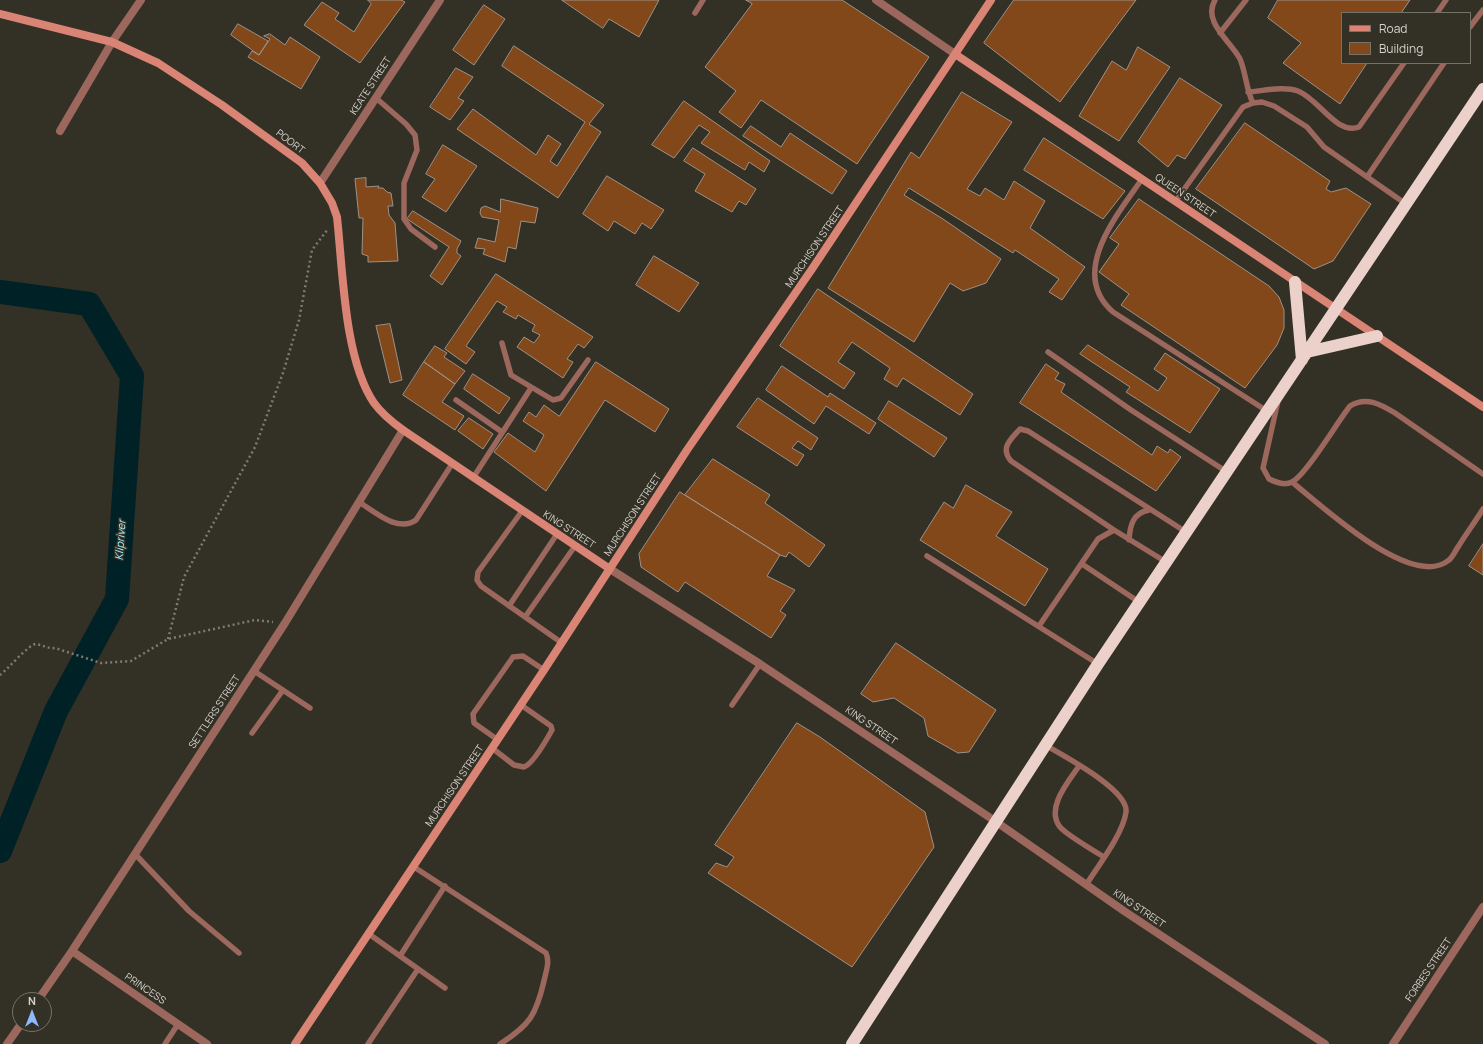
<!DOCTYPE html>
<html>
<head>
<meta charset="utf-8">
<style>
	body { margin:0 }
	#map { position:relative; width:1483px; height:1044px; overflow:hidden; background:#333025; font-family:Manrope,sans-serif }
	canvas { display:block }
	.legend { position:absolute; left:1341px; top:12px; width:130px; height:52px; box-sizing:border-box; background:#333025; border:1px solid #747269; margin:0; padding:5px 7px; list-style:none; font-size:12px; color:#d6d4ce }
	.legend li { display:flex; align-items:center; gap:8px; height:20px }
	.legend b { width:20px; border:1px solid #747269 }
	.north { position:absolute; left:12px; top:992px; width:40px; height:40px; box-sizing:border-box; background:#333025; border:1px solid #747269; border-radius:50%; rotate:0deg; font-size:11px; font-weight:700; line-height:16px; text-align:center; color:#d6d4ce }
	.north::after { content:''; display:block; margin:auto; width:14px; height:18px; background:#8eb9fc; clip-path:polygon(50% 0,100% 100%,50% 72%,0 100%) }
</style>
</head>
<body>
<div id="map">
<canvas width="1483" height="1044"></canvas>
<ul class="legend">
<li><b style="height:5px;background:#d98474"></b>Road</li>
<li><b style="height:11px;background:#824819"></b>Building</li>
</ul>
<div class="north">N</div>
</div>
<script>
const c = document.querySelector('canvas').getContext('2d');
c.lineJoin = 'round';
function stroke(path, color, width, dash) { c.strokeStyle = color; c.lineWidth = width; c.lineCap = dash ? 'butt' : 'round'; c.setLineDash(dash || []); c.stroke(path); }
function paint(path, color) { c.fillStyle = color; c.fill(path, 'evenodd'); }
function label(font, color, halo, rows, align = 'center') {
  c.font = font + ' Manrope,sans-serif'; c.lineWidth = 3; c.setLineDash([]); c.textBaseline = 'middle'; c.strokeStyle = halo; c.fillStyle = color; for (const [text, x, y, turn = 0] of rows) {
    c.save(); c.translate(x, y); c.rotate((+turn || 0) * Math.PI / 180); c.textAlign = isNaN(turn) ? turn : align; if (halo) c.strokeText(text, 0, 0); c.fillText(text, 0, 0); c.restore();
  }
}
stroke(new Path2D(`
	M 0,292 L 89,304 L 132,376 L 117,599 L 56,711 L 0,851`), '#002126', 24);
const building = new Path2D(`
	M 368,0 L 401,0 L 405,2 L 360,63 L 304,25 L 322,2 L 339,13 L 335,19 L 354,32 L 371,4 Z
	M 562,0 L 659,0 L 639,37 L 609,19 L 603,28 Z
	M 746,0 L 842,0 L 929,57 L 857,164 L 761,100 L 741,128 L 719,112 L 736,91 L 705,67 L 752,4 Z
	M 1014,0 L 1136,0 L 1060,102 L 984,43 Z
	M 1278,0 L 1410,0 L 1401,13 L 1342,13 L 1342,63 L 1367,63 L 1340,104 L 1283,63 L 1301,43 L 1268,18 Z
	M 484,5 L 505,19 L 474,65 L 453,50 Z
	M 238,24 L 268,41 L 259,55 L 231,35 Z
	M 270,34 L 285,45 L 290,37 L 320,57 L 301,89 L 248,57 L 252,51 L 259,55 L 270,39 L 264,36 Z
	M 514,46 L 604,105 L 589,124 L 601,132 L 558,198 L 457,129 L 473,109 L 536,155 L 548,135 L 561,144 L 550,161 L 557,166 L 585,122 L 502,66 Z
	M 1138,47 L 1170,67 L 1119,141 L 1079,116 L 1112,61 L 1126,70 Z
	M 456,68 L 473,77 L 458,98 L 464,101 L 450,120 L 430,107 Z
	M 1180,78 L 1222,105 L 1185,159 L 1177,155 L 1168,167 L 1138,142 Z
	M 962,92 L 1012,122 L 967,189 L 980,196 L 985,188 L 1004,200 L 1014,181 L 1045,201 L 1030,228 L 1085,267 L 1062,300 L 1049,292 L 1059,279 L 1015,250 L 1013,253 L 909,188 L 904,195 L 943,219 L 1001,259 L 986,283 L 963,291 L 950,283 L 914,342 L 828,288 L 911,152 L 919,158 Z
	M 684,101 L 770,161 L 764,172 L 749,162 L 745,170 L 701,143 L 710,132 L 699,125 L 674,158 L 652,145 Z
	M 1245,123 L 1330,181 L 1326,189 L 1331,192 L 1346,188 L 1371,204 L 1333,261 L 1314,269 L 1196,189 Z
	M 751,126 L 781,147 L 790,133 L 847,171 L 832,194 L 743,136 Z
	M 1044,138 L 1125,191 L 1103,219 L 1024,170 Z
	M 443,145 L 477,166 L 446,212 L 422,197 L 435,179 L 426,174 Z
	M 693,148 L 756,189 L 746,205 L 739,201 L 732,212 L 695,191 L 705,174 L 684,161 Z
	M 607,176 L 664,210 L 651,229 L 642,223 L 635,234 L 614,221 L 608,231 L 583,214 Z
	M 366,178 L 366,187 L 379,186 L 378,188 L 383,188 L 387,192 L 391,193 L 393,206 L 388,206 L 389,215 L 395,223 L 398,261 L 368,262 L 368,256 L 362,254 L 363,218 L 359,218 L 355,179 Z
	M 501,199 L 538,208 L 535,223 L 521,221 L 516,249 L 508,247 L 505,262 L 483,254 L 485,249 L 475,248 L 478,238 L 495,242 L 499,220 L 482,217 L 480,213 L 481,208 L 485,206 L 500,212 Z
	M 1139,199 L 1269,286 L 1279,297 L 1284,310 L 1284,328 L 1277,345 L 1245,388 L 1121,305 L 1129,294 L 1099,272 L 1119,244 L 1110,238 Z
	M 413,211 L 461,241 L 457,249 L 457,253 L 461,256 L 442,285 L 430,276 L 449,247 L 407,219 Z
	M 654,256 L 699,283 L 679,312 L 636,285 Z
	M 496,274 L 593,337 L 584,348 L 578,344 L 567,359 L 573,362 L 563,378 L 517,347 L 524,337 L 534,343 L 540,335 L 532,331 L 535,325 L 518,315 L 516,319 L 503,312 L 507,307 L 497,301 L 466,346 L 475,352 L 466,364 L 445,349 Z
	M 818,289 L 973,394 L 960,415 L 903,378 L 897,387 L 884,379 L 890,368 L 852,342 L 838,362 L 855,373 L 844,389 L 780,346 Z
	M 390,324 L 402,380 L 390,383 L 376,326 Z
	M 1088,345 L 1158,391 L 1167,378 L 1154,369 L 1165,353 L 1220,389 L 1190,433 L 1126,392 L 1130,387 L 1080,354 Z
	M 435,346 L 447,353 L 444,357 L 465,371 L 455,384 L 424,362 Z
	M 424,362 L 455,384 L 442,402 L 464,416 L 455,430 L 403,395 Z
	M 596,362 L 669,409 L 655,432 L 605,400 L 546,491 L 494,452 L 508,433 L 535,452 L 544,435 L 523,421 L 529,412 L 536,417 L 544,405 L 559,416 Z
	M 1046,364 L 1059,373 L 1055,379 L 1065,384 L 1061,392 L 1152,455 L 1157,446 L 1168,453 L 1170,449 L 1181,457 L 1156,491 L 1020,403 Z
	M 782,366 L 828,397 L 830,393 L 876,423 L 869,434 L 826,406 L 814,424 L 766,390 Z
	M 473,374 L 510,398 L 499,414 L 464,389 Z
	M 758,398 L 818,438 L 811,450 L 798,441 L 792,448 L 804,455 L 797,466 L 737,427 Z
	M 889,401 L 947,438 L 934,457 L 878,419 Z
	M 469,418 L 493,434 L 483,449 L 458,431 Z
	M 713,459 L 770,495 L 765,503 L 825,545 L 809,567 L 789,552 L 786,557 L 780,555 L 685,495 Z
	M 966,485 L 1012,512 L 996,536 L 1048,569 L 1025,606 L 920,540 L 944,502 L 953,508 Z
	M 680,492 L 780,555 L 767,576 L 795,590 L 780,611 L 786,615 L 771,638 L 685,582 L 678,592 L 641,567 L 639,554 Z
	M 1483,544 L 1483,575 L 1469,566 Z
	M 896,643 L 996,710 L 969,752 L 958,753 L 928,736 L 924,718 L 894,698 L 873,702 L 861,694 Z
	M 797,723 L 820,737 L 925,812 L 934,847 L 852,967 L 708,873 L 716,863 L 727,867 L 734,857 L 715,845 Z`);
paint(building, '#824819');
stroke(building, '#9d9189', 1);
stroke(new Path2D(`
	M 168,639 L 184,577 L 255,447 L 283,373 L 299,320 L 312,250 L 328,229
	M 0,675 C 8,669 29,644 36,644 C 43,645 48,649 55,648 L 101,663 L 131,661 L 168,639 L 255,620 L 273,622`), '#7e7b72', 2.5, [2, 3]);
stroke(new Path2D(`
	M 1215,0 C 1202,22 1231,41 1240,59 C 1246,73 1246,89 1253,103
	M 695,13 L 703,0
	M 1437,13 L 1446,0
	M 1470,27 L 1483,10
	M 1220,33 L 1246,0
	M 1248,92 C 1263,91 1283,86 1298,91 C 1320,100 1336,135 1359,127 L 1404,63
	M 376,98 L 406,124 L 415,135 L 417,150 L 404,183 L 404,219 L 411,229 L 435,247
	M 1367,177 L 1444,63
	M 1142,179 C 1117,215 1068,273 1113,312 L 1267,411
	M 1175,202 L 1243,107 L 1253,103 L 1262,102 L 1274,106 L 1307,127 L 1324,147 L 1406,204
	M 502,343 L 511,375 L 553,400 L 561,398 L 588,360
	M 1048,352 L 1131,410 L 1227,472
	M 456,400 L 502,432
	M 1278,401 L 1263,468 L 1269,479 C 1276,482 1284,486 1292,482 C 1306,475 1338,421 1350,406 C 1366,396 1380,404 1395,413 L 1483,474
	M 473,478 L 531,388
	M 1292,482 C 1321,505 1412,591 1449,560 C 1453,557 1455,551 1458,547 C 1466,534 1475,522 1483,509
	M 359,502 C 375,512 398,533 416,520 L 452,464
	M 522,511 L 478,572 L 477,580 L 481,586 L 562,643
	M 1114,530 L 1011,461 C 1000,448 1010,440 1020,429 L 1028,431 L 1186,532
	M 1129,540 C 1130,525 1133,513 1149,510
	M 927,556 L 1098,664
	M 1082,564 L 1139,602
	M 509,606 L 557,534
	M 525,617 L 575,546
	M 1039,626 L 1098,539 L 1114,530 L 1166,562
	M 254,671 L 310,708
	M 732,705 L 760,664
	M 252,733 L 283,690
	M 498,740 L 474,723 L 473,714 L 513,657 L 523,656 L 544,670
	M 1045,745 C 1062,755 1129,790 1126,812 C 1123,834 1098,866 1086,885
	M 492,748 L 514,765 L 524,767 C 533,764 547,739 552,730 L 551,726 L 521,705
	M 1079,766 C 1069,781 1045,808 1060,827 C 1066,834 1094,851 1104,857
	M 135,854 L 189,911 L 239,953
	M 414,867 L 546,953 C 550,962 546,971 544,981 C 536,1015 530,1025 500,1044
	M 369,934 L 445,988
	M 400,956 L 445,886
	M 165,1044 L 178,1024
	M 368,1044 L 418,969`), '#9c675c', 5.5);
stroke(new Path2D(`
	M 876,0 L 955,54
	M 60,131 L 112,42 L 141,0
	M 320,183 L 440,0
	M 610,569 L 760,664 L 995,821 L 1124,911 L 1325,1044
	M 72,951 L 207,1044
	M 38,1000 L 72,951 L 285,623 L 403,430
	M 7,1044 L 21,1024
	M 1393,1044 L 1483,907`), '#9c675c', 8);
stroke(new Path2D(`
	M 0,14 L 112,42 L 158,63 L 222,105 L 302,163 L 320,183 L 332,203 L 337,217 C 343,271 344,359 374,403 C 382,414 392,422 403,430 L 610,569
	M 955,54 L 1483,407
	M 295,1044 L 544,670 L 687,450 L 812,269 L 991,0`), '#d98474', 8);
stroke(new Path2D(`
	M 1295,282 L 1302,360
	M 1307,352 L 1377,336
	M 852,1044 L 1098,664 L 1483,89`), '#ecd1cb', 12);
label('10px', '#d6d4ce', '#333025', [
	["KEATE STREET",371,86,-57],
	["POORT",290,142,37],
	["QUEEN STREET",1185,196,34],
	["MURCHISON STREET",815,247,-56],
	["MURCHISON STREET",633,515,-57],
	["KING STREET",569,530,33],
	["SETTLERS STREET",215,712,-57],
	["KING STREET",871,726,34],
	["MURCHISON STREET",455,786,-56],
	["KING STREET",1139,909,34],
	["FORBES STREET",1429,970,-56],
	["PRINCESS",145,989,34]
]);
label('italic 11px', '#a5f3fe', '#333025', [
	["Klipriver",121,540,-86]
]);
</script>
</body>
</html>
